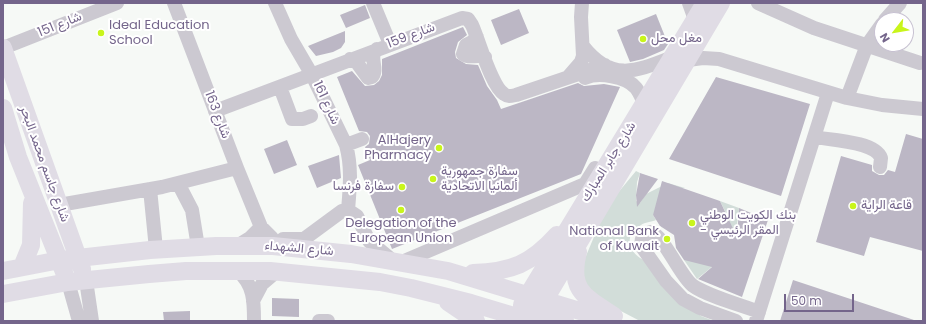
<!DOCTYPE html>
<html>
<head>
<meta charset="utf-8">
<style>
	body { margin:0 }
	#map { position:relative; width:926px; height:324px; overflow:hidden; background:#f6f9f6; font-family:Poppins,sans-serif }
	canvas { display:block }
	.frame { position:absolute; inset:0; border:4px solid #74658b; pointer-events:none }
	.north { position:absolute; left:874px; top:12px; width:40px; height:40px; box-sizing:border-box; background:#fff; border:1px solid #c7c1d1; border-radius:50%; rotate:239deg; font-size:11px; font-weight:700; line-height:16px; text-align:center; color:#74658b }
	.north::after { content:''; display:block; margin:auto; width:14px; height:18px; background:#c9f51b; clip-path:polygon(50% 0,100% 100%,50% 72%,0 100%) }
	.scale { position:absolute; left:784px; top:294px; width:70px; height:18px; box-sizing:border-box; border:2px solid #74658b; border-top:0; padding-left:5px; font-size:12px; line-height:14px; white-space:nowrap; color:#74658b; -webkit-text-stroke:3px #fff; paint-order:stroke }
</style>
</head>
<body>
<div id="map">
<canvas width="926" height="324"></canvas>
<div class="frame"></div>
<div class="north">N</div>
<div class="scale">50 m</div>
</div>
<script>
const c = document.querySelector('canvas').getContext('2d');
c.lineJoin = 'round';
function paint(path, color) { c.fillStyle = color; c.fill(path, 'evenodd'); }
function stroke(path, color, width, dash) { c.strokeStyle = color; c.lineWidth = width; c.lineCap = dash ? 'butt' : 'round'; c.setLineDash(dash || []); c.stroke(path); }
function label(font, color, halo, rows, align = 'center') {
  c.font = font + ' Poppins,Vazirmatn,sans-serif'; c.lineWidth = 4; c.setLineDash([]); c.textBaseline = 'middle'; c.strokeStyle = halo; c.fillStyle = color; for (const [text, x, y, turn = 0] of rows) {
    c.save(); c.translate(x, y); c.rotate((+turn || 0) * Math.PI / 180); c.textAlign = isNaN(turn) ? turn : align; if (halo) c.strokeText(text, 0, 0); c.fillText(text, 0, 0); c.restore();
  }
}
paint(new Path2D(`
	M 636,171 L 640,173 L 637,182 L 636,201 L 640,203 L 646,194 L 668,183 L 685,188 L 673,189 L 653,215 L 656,220 C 651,222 645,222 641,225 C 622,236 629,254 646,261 L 701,316 L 714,321 L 640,321 L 617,309 L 585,288 L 583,263 L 607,206 Z
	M 720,201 L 739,208 C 736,245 725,257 697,279 L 684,260 L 726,213 Z`), '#d2ddd9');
paint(new Path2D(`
	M 365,5 L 370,18 L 346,28 L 340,15 Z
	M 519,9 L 529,33 L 501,45 L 491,20 Z
	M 656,14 L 668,44 L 664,50 L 643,59 L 630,62 L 617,30 Z
	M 463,27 L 467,35 L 458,42 L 455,52 L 456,58 L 466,64 L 478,65 L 487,86 L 497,100 L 501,109 L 578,83 L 584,86 L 604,84 L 620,87 L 581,174 L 392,249 L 358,165 L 370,160 L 365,147 L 369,144 L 370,136 L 367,132 L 359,131 L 337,77 L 352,71 L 365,86 L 374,85 L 379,81 L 382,75 L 382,59 Z
	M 345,31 L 345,42 L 341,48 L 333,52 L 316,56 L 308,46 Z
	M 716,77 L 810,104 L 781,196 L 669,159 Z
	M 906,134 L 923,139 L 923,251 L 870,237 L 864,256 L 816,242 L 841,156 L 872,165 L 872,171 L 879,175 L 884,175 L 888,170 L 895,172 Z
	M 287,140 L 297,165 L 274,174 L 264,149 Z
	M 339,155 L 341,178 L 317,188 L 308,166 Z
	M 640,173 L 658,179 L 637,207 L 636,195 Z
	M 662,181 L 720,201 L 737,237 L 739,208 L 768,220 L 742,297 L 698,279 L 712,267 L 684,260 L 676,248 L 674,235 L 660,226 L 653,215 Z
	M 793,280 L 914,320 L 913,321 L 780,321 Z
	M 272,298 L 299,299 L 299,317 L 272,316 Z
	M 190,311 L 190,321 L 164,321 L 163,312 Z`), '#bcb7c5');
stroke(new Path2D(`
	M 174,3 L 237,168 L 261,227 L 272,238
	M 275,3 L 291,39 L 312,75 L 346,145 C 352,167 350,187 348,210
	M 373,3 L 390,44
	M 689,3 L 693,14 L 694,23
	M 758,3 L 814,28 L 920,63
	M 885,20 L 900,3
	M 477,37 L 472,42 L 466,45 L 463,54 C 469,59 477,54 485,57
	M 583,46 C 612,83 637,71 673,57
	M 3,48 L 117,3
	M 350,59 L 355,60 L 368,78 L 372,77 C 379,68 368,58 377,49
	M 688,60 L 703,58 L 719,59 L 847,98 L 882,105 L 923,109
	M 568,77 L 581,62 L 583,56 L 581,17 L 582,3
	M 585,78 C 598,72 626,76 636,88 C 640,93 642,99 645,105
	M 280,87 L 292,119 L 303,119 L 311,116
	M 847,98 L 867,45 L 882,24
	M 215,111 L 462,18 L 468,19 L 472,25 C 479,40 491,86 504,94 C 508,97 511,96 516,95 L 605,65
	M 814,137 C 829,140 875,141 881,158 L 880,167
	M 346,145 L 362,139
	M 178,183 L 192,210 L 198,247
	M 150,189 L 156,249
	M 59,205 L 162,187 L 237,168
	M 283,239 L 304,239 L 342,211 L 348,210 L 357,216 L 369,241 L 393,261
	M 237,246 L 250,238 L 261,227
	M 402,262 L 585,184 L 595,168
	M 238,271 C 254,285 254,301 254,321
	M 86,280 L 92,321
	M 68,282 L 79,321
	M 253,301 L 262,284 L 276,272
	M 319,321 L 328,321
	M 736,321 L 700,308 L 683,299 L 666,281 L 642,247 C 640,239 643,234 651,232 C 663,235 679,274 692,285 C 707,296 741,305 759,312
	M 756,321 L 828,93`), '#ccc9d1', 14);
stroke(new Path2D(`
	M 3,48 L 82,269
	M 3,108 L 18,157 L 64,272
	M 578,252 C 568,290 585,297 614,316
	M 22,267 L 31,245 L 32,203
	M 3,271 L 60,260 L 150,250 L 216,246 L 273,246 L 351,254 L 448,271 L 613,321
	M 473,273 C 511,272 531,264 557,235
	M 3,294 L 68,282 L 149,274 L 186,271 L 270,271 L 380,282 L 411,288 L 471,303 L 531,321
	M 448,302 L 476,321
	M 522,305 L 705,3
	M 540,308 L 721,3
	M 527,311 L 565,321`), '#e0dce5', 18);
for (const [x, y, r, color] of [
	[101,33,4,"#c9f51b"],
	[643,39,4,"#c9f51b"],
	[439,148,4,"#c9f51b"],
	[433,179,4,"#c9f51b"],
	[402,187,4,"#c9f51b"],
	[853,206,4,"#c9f51b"],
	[401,210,4,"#c9f51b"],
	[692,223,4,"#c9f51b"],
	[667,239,4,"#c9f51b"]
]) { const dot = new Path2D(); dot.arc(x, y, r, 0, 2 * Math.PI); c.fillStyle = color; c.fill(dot); stroke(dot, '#fff', 1.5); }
label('13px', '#74658b', '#fff', [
	["شارع 151",60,25,-22],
	["شارع 159",411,36,-21],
	["شارع 161",326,103,65],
	["شارع 163",217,115,69],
	["شارع جابر المبارك",609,162,-58],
	["شارع جاسم محمد البحر",44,164,70],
	["شارع الشهداء",299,249,5]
]);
label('13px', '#74658b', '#fff', [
	["Ideal Education",109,26],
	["School",109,41],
	["مغل محل",651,39],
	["AlHajery",431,141,"right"],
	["Pharmacy",431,156,"right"],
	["سفارة جمهورية",441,172],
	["ألمانيا الاتحادية",441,187],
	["سفارة فرنسا",394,187,"right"],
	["قاعة الراية",861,206],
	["بنك الكويت الوطني",700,216],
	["- المقر الرئيسي",700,231],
	["Delegation of the",401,224,"center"],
	["European Union",401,239,"center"],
	["National Bank",659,232,"right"],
	["of Kuwait",659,247,"right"]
], 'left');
</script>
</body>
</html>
